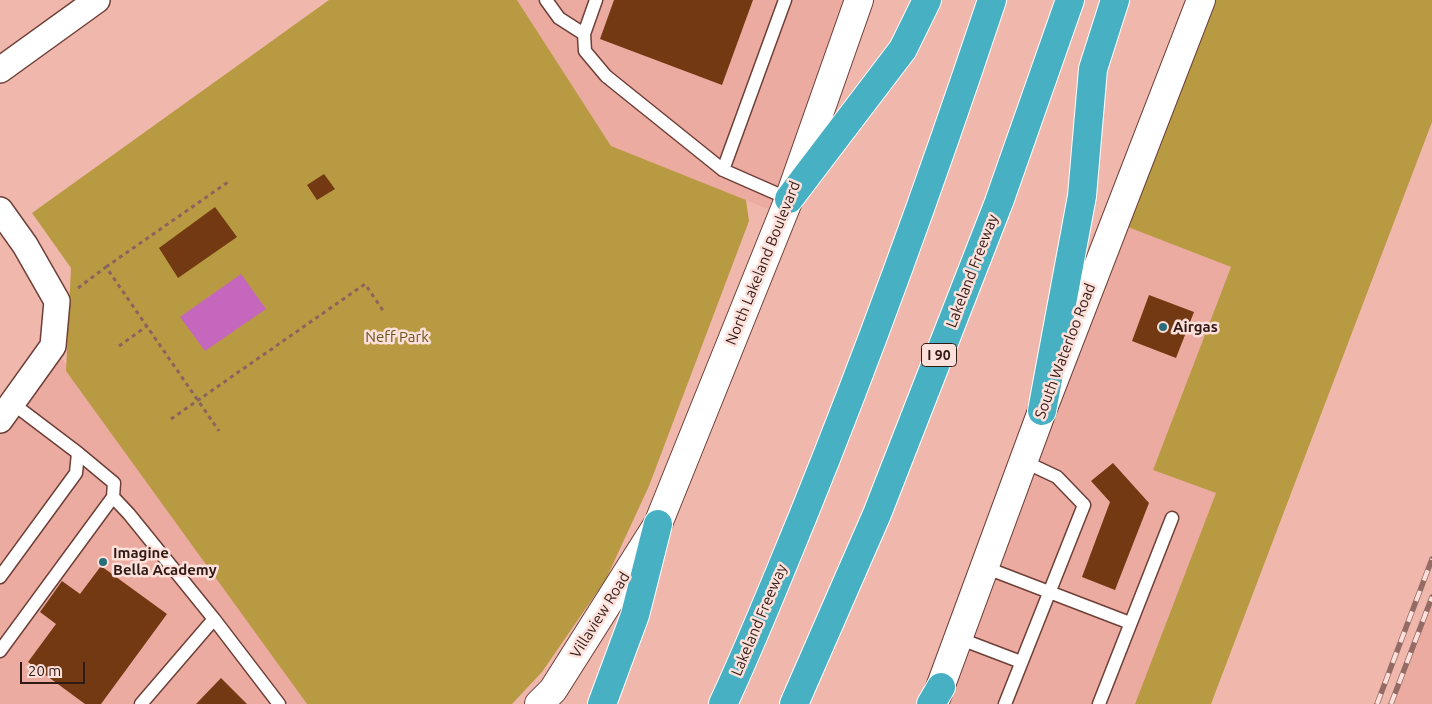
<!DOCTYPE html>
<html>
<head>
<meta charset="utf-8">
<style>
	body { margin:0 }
	#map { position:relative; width:1432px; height:704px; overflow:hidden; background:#f0b7ad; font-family:Ubuntu,sans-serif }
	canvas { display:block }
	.scale { position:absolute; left:20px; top:662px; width:65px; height:22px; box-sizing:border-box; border:2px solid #2f1a16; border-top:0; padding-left:6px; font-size:15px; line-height:18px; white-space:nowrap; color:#2f1a16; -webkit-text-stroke:4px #fee0da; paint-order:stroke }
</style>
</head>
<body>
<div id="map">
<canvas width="1432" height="704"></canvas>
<div class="scale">20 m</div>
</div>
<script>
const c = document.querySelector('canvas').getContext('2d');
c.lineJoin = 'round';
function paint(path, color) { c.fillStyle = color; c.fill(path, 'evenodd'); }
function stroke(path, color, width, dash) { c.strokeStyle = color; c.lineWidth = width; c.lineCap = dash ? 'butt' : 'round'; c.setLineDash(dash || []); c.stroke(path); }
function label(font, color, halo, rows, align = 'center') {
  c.font = font + ' Ubuntu,sans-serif'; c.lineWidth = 5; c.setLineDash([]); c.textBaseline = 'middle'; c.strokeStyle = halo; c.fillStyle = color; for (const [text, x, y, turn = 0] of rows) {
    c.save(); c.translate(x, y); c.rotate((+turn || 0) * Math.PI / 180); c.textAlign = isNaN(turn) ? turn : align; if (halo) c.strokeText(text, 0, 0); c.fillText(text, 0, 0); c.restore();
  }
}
paint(new Path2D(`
	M 517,0 L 859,0 L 783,215 L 611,146 Z
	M 1115,222 L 1231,267 L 1153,470 L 1216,493 L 1135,704 L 934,704 Z
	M 53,346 L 308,704 L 0,704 L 0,420 Z
	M 1432,597 L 1432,704 L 1391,704 Z`), '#ecaba0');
paint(new Path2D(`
	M 329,0 L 517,0 L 611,146 L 746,200 L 749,221 L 649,486 L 606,579 L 542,672 L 512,704 L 307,704 L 66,371 L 71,268 L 32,213 Z
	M 1201,0 L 1432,0 L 1432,122 L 1211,704 L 1135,704 L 1216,493 L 1153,470 L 1231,267 L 1115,222 Z`), '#b89a43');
paint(new Path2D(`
	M 241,274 L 266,309 L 205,351 L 180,317 Z`), '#c568bd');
paint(new Path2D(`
	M 614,0 L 753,0 L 722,85 L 600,39 Z
	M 324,174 L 335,189 L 317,200 L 307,185 Z
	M 215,207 L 237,237 L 178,278 L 159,248 Z
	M 1149,295 L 1194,312 L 1176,358 L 1132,341 Z
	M 1113,463 L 1149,503 L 1115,590 L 1082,577 L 1110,502 L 1091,481 Z
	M 101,566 L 167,614 L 101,704 L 85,704 L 28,662 L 56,624 L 40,612 L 62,581 L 80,594 Z
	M 221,678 L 247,704 L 196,704 Z`), '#723912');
const service = new Path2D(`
	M 546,0 L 559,18 L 584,34
	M 596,0 L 584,34 L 585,51 L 606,76 L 723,170 L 789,199
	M 723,170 L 785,0
	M 113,497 L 129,514 L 214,619 L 279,704
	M 984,567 L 1130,623
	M 0,577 L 76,473 L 78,453 L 12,403
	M 958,638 L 1021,662
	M 0,651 L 113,497 L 114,483 L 78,453
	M 141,704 L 214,619
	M 1005,704 L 1084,505 L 1057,477 L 1023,461
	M 1099,704 L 1172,518`);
const minor = new Path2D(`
	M 0,70 L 97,0
	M 0,210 L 25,245 L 57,301 L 53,346 L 0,420`);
const tertiary = new Path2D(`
	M 539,704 L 553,690 L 658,524 L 789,199 L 859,0
	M 934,704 L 1042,411 L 1201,0`);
const motorway = new Path2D(`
	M 789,199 L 903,49 L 927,0
	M 1042,411 L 1082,196 L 1093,69 L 1115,0
	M 602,704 L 635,615 L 658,524
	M 723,704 C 752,642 777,579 803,516 C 872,346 934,174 992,0
	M 794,704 L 877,514 L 999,202 L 1070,0
	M 931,704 L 941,687`);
stroke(service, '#6e3f37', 15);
stroke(minor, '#6e3f37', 28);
stroke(tertiary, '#6e3f37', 30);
stroke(motorway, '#fff', 30);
stroke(new Path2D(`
	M 106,267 L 228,182
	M 78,288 L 106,267 L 219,431
	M 119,346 L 147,326
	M 171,419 L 365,284 L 384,312`), '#8a645d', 3, [4, 4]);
stroke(service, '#fff', 12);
stroke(minor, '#fff', 25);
stroke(tertiary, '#fff', 28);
stroke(motorway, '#47b1c3', 28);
const rail = new Path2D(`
	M 1377,704 L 1432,559
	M 1391,704 L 1432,597`);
stroke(rail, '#946c65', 5.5);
stroke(rail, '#fee0da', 4, [11]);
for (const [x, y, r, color] of [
	[1163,327,5,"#276e7a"],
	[103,562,5,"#276e7a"]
]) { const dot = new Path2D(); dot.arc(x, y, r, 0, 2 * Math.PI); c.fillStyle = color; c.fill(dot); stroke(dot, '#fee0da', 2); }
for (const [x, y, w] of [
	[939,355,35]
]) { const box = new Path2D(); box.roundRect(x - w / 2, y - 11.5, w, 23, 4); c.fillStyle = '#fee0da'; c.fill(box); stroke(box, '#2f1a16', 1); }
label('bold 14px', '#2f1a16', null, [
	["I 90",939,355]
]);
label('15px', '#2f1a16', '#fee0da', [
	["North Lakeland Boulevard",763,263,-68],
	["Lakeland Freeway",972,271,-69],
	["South Waterloo Road",1065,351,-69],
	["Villaview Road",600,615,-58],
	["Lakeland Freeway",759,620,-67]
]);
label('bold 15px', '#2f1a16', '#fee0da', [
	["Airgas",1173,327],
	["Imagine",113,553],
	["Bella Academy",113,570]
], 'left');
label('15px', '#675620', '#fee0da', [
	["Neff Park",397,337]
]);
</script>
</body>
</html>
